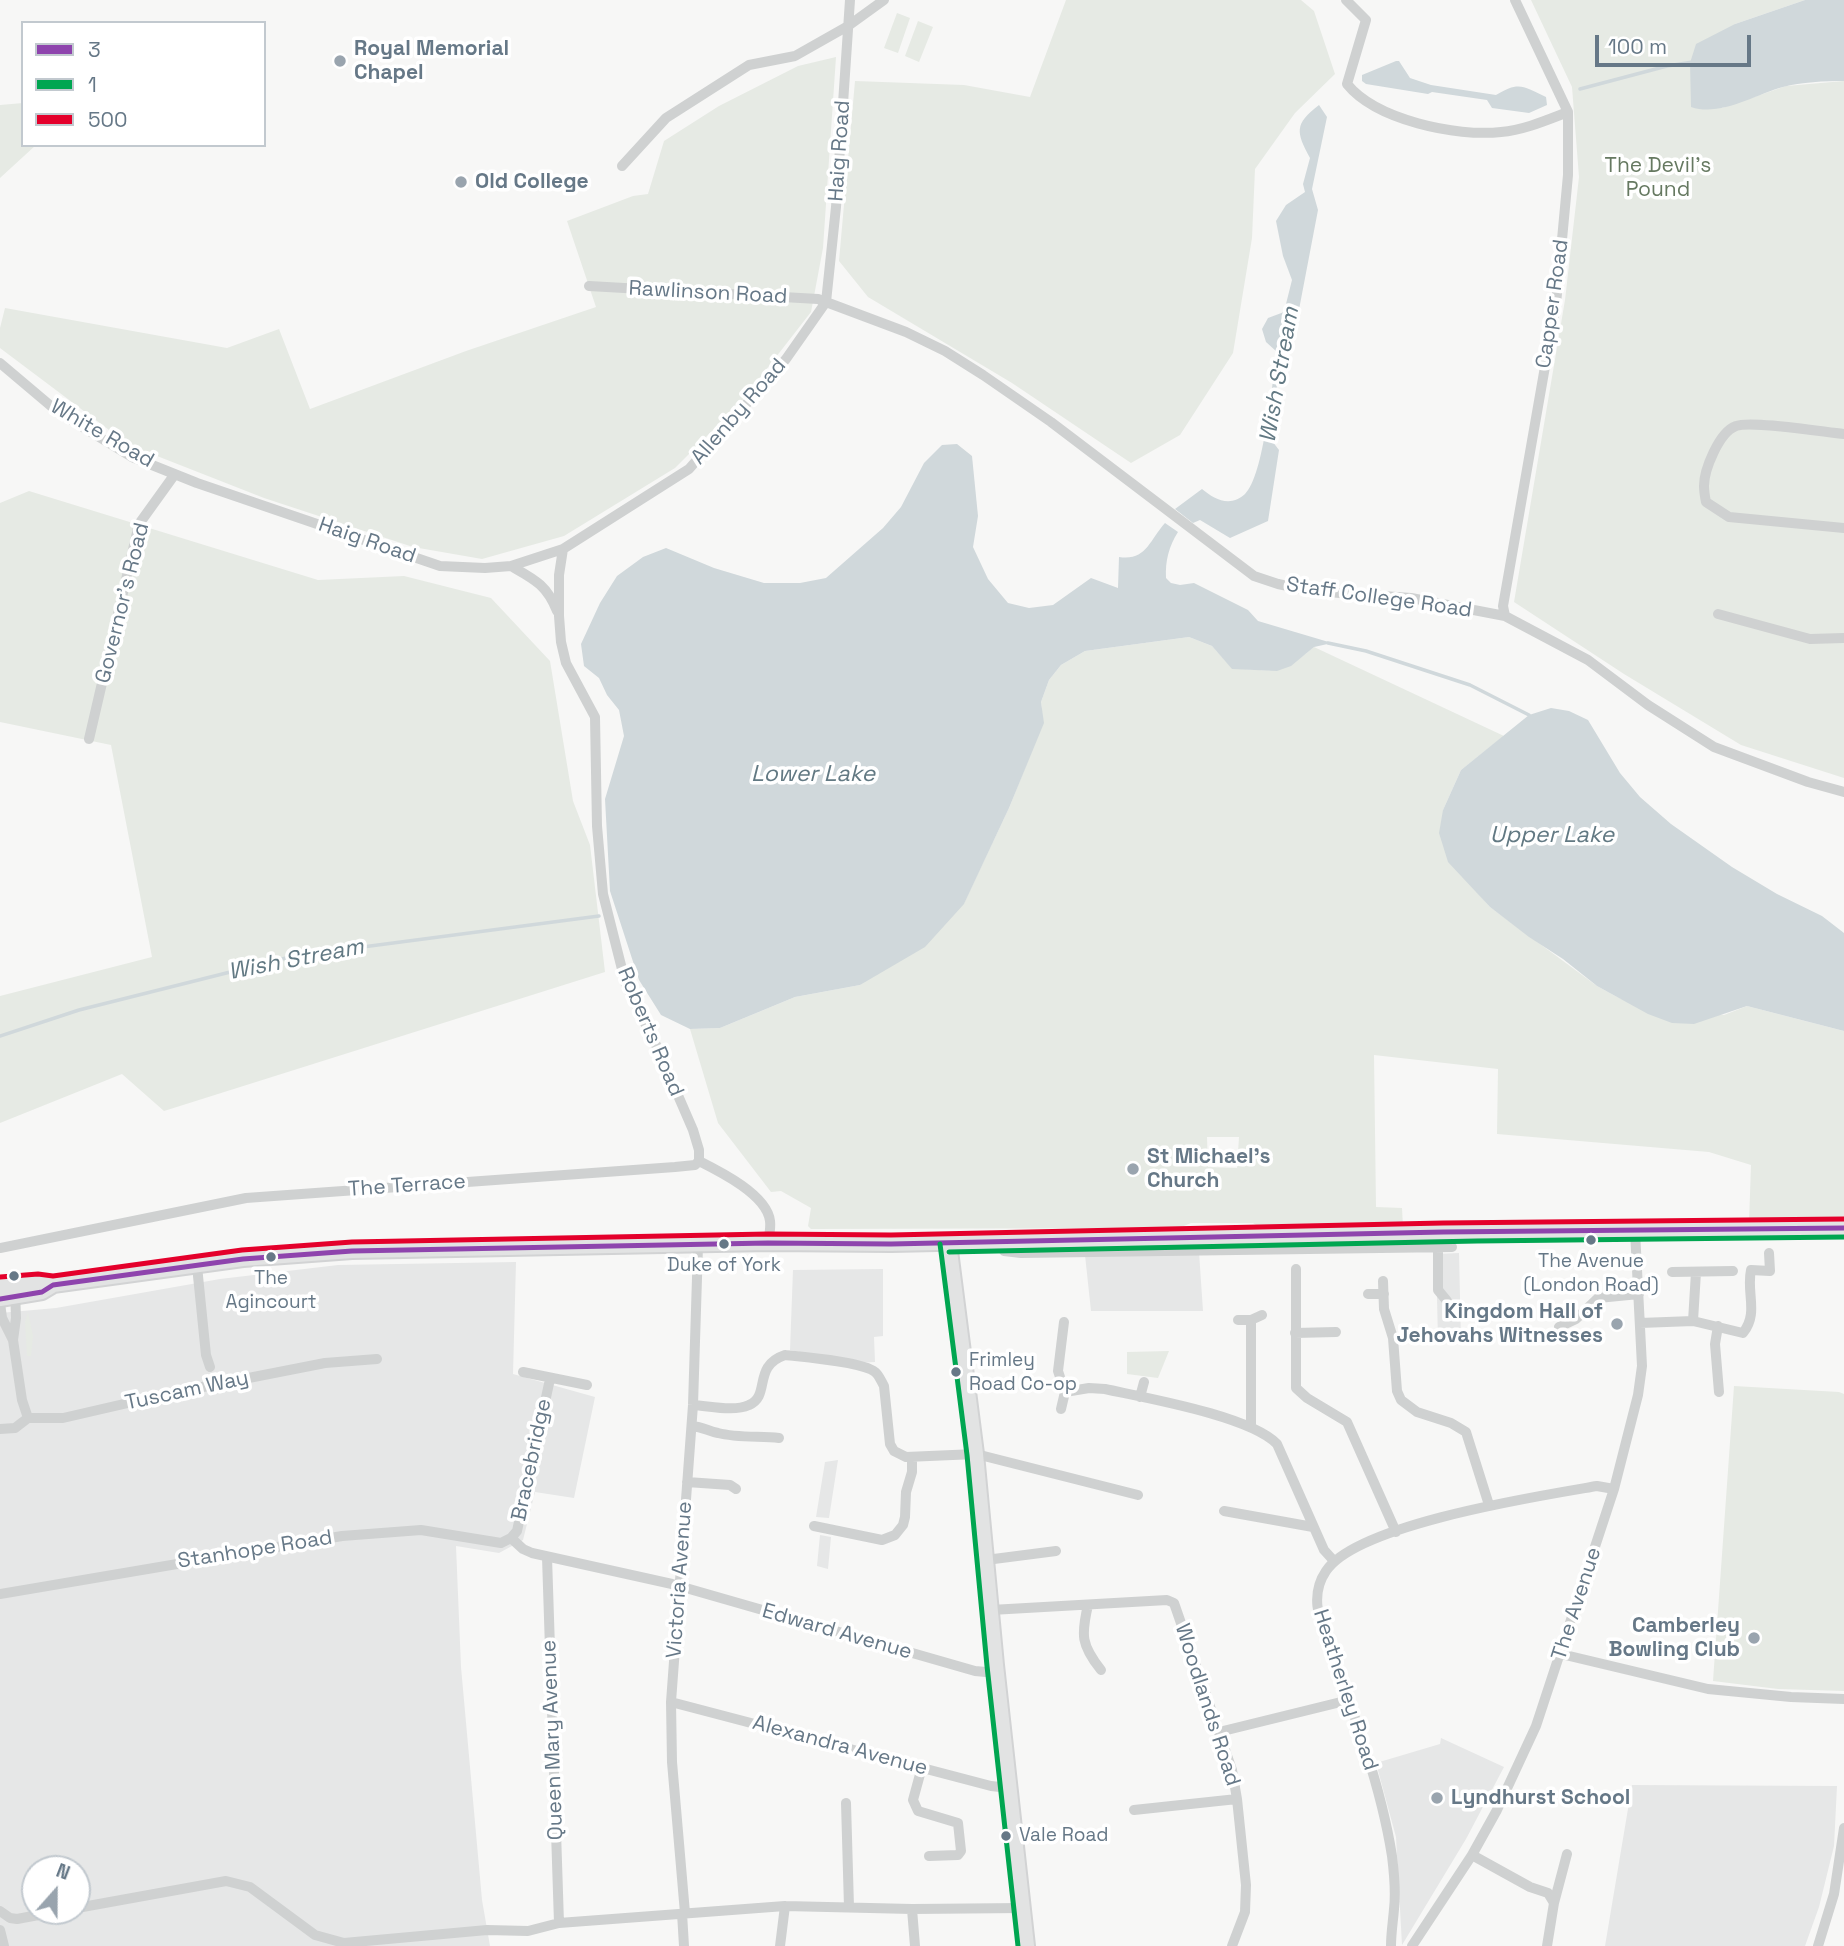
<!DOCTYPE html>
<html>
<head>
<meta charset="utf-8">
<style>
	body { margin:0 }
	#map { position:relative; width:1844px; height:1946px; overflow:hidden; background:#f7f7f6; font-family:"Space Grotesk",sans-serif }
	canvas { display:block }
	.legend { position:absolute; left:21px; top:21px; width:245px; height:126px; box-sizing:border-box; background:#fff; border:2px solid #c2c9cf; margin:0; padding:9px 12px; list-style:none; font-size:21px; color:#667887 }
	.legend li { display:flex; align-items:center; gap:14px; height:35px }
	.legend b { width:35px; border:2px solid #c2c9cf }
	.north { position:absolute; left:21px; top:1855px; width:70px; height:70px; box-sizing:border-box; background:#fff; border:2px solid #c2c9cf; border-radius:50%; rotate:21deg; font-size:19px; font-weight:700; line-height:28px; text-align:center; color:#667887 }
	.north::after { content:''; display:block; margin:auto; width:24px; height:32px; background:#99a4ae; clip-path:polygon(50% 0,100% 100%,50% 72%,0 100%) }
	.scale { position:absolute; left:1595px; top:35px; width:156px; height:32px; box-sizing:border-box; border:4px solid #667887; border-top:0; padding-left:9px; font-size:21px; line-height:24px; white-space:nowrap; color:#667887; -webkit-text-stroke:5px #fff; paint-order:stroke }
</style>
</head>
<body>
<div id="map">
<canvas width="1844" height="1946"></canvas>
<ul class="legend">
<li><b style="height:9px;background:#8e44ad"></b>3</li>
<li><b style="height:9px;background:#00a651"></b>1</li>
<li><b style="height:9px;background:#e4002b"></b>500</li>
</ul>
<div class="north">N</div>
<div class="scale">100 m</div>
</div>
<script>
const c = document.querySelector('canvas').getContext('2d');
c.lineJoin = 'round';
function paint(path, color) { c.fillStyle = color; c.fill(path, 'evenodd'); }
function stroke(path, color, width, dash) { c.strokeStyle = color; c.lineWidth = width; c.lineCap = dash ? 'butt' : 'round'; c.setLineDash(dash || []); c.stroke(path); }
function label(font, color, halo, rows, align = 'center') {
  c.font = font + ' "Space Grotesk",sans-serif'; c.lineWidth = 7; c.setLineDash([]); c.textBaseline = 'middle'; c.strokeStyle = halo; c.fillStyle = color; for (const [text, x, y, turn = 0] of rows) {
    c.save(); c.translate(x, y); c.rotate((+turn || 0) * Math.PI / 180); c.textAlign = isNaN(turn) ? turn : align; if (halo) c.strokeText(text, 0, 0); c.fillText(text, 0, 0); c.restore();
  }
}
paint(new Path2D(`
	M 1199,1252 L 1203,1311 L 1091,1311 L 1085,1255 Z
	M 1459,1253 L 1461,1341 L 1438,1341 L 1436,1254 Z
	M 516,1262 L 513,1374 L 595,1397 L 574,1498 L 535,1492 L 523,1540 L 499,1553 L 456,1546 L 461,1667 L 482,1900 L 490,1946 L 0,1946 L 0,1313 L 56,1308 L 220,1279 L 338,1265 ZM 35,1869 L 77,1869 L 77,1911 L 35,1911 Z
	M 883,1269 L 883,1336 L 874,1337 L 875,1362 L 857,1363 L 790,1350 L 793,1270 Z
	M 838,1460 L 829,1518 L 816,1517 L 825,1462 Z
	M 820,1535 L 831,1537 L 828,1569 L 817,1566 Z
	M 1441,1738 L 1504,1767 L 1466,1839 L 1402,1945 L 1396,1837 L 1376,1763 L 1440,1744 Z
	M 1632,1785 L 1837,1786 L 1834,1846 L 1819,1907 L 1805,1946 L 1605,1946 Z`), '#e6e7e7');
paint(new Path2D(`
	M 1066,0 L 1301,0 L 1314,11 L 1335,74 L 1295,113 L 1255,169 L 1252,238 L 1233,353 L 1180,435 L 1131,463 L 1012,383 L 868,297 L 839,261 L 855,81 L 964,85 L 1030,97 Z
	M 1531,0 L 1805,0 L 1735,24 L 1722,108 L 1786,86 L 1844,81 L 1844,778 L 1741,745 L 1624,674 L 1514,602 L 1565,300 L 1579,177 L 1572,87 Z
	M 897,13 L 910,18 L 898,53 L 884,48 Z
	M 918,21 L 933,27 L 919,62 L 905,56 Z
	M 836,57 L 823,248 L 811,312 L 741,402 L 675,468 L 564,536 L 482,559 L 413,547 L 264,498 L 129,445 L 0,348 L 0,328 L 5,308 L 227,348 L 279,329 L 310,409 L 466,351 L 596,307 L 567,221 L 633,196 L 648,194 L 664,141 L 719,106 L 798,66 Z
	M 23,103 L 23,145 L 36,145 L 0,178 L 0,105 Z
	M 29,491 L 318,580 L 404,576 L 491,598 L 550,661 L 573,801 L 590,845 L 605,972 L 164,1111 L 122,1074 L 0,1123 L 0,996 L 152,957 L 111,745 L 0,722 L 0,503 Z
	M 1189,637 L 1212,646 L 1232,668 C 1276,671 1279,676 1314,647 L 1504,736 L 1461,770 L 1443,810 L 1470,884 L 1490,907 L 1597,986 L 1621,999 L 1724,1015 L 1747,1006 L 1844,1031 L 1844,1220 L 1749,1223 L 1751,1165 L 1709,1152 L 1497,1134 L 1498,1069 L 1374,1055 L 1376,1207 L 1402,1208 L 1403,1227 L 1261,1229 L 1253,1223 L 1191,1223 L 1179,1228 L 811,1229 L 808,1226 L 811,1208 L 781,1191 L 771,1192 L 718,1123 L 690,1029 L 720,1028 L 795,997 L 860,985 L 964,903 L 1009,808 L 1043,723 L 1041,702 L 1049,680 L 1061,665 L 1085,651 ZM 1207,1137 L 1239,1137 L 1237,1168 L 1208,1167 Z
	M 28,1312 L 33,1336 L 31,1356 L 27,1356 L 25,1322 Z
	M 1169,1351 L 1158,1378 L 1127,1374 L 1127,1352 Z
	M 1734,1386 L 1839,1392 L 1844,1394 L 1844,1691 L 1778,1689 L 1713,1681 Z`), '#e6eae4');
paint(new Path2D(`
	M 1805,0 L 1844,0 L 1844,81 C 1825,81 1801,82 1783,87 C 1754,95 1720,117 1691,107 L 1690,63 L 1696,44 L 1735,24 Z
	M 1396,61 L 1399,61 L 1410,78 L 1431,85 L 1496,95 C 1519,81 1523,86 1546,97 L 1547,105 L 1529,113 L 1492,108 L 1487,100 L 1432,92 L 1428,94 L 1366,84 L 1362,81 L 1362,75 Z
	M 1319,105 L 1327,117 L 1312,189 L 1318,210 L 1293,341 L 1282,352 L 1269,437 L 1279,450 L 1268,521 L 1230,538 L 1200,520 L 1193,523 L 1175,509 L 1202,489 C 1214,499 1230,508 1245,494 C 1264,476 1272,382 1277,352 L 1266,342 L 1262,329 L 1268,318 L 1284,312 L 1292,280 L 1283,256 L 1276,221 L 1286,205 L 1305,192 L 1303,184 L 1310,158 C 1296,132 1294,124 1319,105 Z
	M 957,444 L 972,456 L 978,516 L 973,547 L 988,579 L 1008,603 L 1029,608 L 1053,605 L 1091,578 L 1118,588 L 1119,557 C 1146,561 1149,541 1165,523 L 1178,532 C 1169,546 1165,561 1166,578 L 1171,583 L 1180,585 L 1194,583 L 1248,610 L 1258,621 L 1332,643 L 1314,647 L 1291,666 L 1277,671 L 1232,669 L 1212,646 L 1189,637 L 1085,651 L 1061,665 L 1049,680 L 1041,702 L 1044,723 L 1009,808 L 964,904 L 925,947 L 860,985 L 795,997 L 720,1028 L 690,1029 L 661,1015 L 639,980 L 610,891 L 605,799 L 624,736 L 619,710 L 607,695 L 599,678 L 584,666 L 581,644 L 600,603 L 617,576 L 643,557 L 666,548 L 714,568 L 764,583 L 800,583 L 826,578 L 883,528 L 901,507 L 924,463 L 942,445 Z
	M 1551,708 L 1569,711 L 1588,720 L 1620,773 L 1640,797 L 1671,824 L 1732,867 L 1777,894 L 1822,916 L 1844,933 L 1844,1031 L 1747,1006 L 1694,1024 L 1672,1023 L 1648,1014 L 1597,986 L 1563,959 L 1529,937 L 1490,907 L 1448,862 L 1439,833 L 1443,810 L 1461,770 L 1529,715 Z`), '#d0d8db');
stroke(new Path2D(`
	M 1580,89 L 1667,66 L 1693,62
	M 1328,643 L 1366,651 L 1470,685 L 1529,715
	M 0,1036 L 79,1010 L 294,956 L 599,916`), '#d0d8db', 3.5);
const major = new Path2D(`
	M 949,1243 L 976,1454 L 996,1665 L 1027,1946
	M 0,1286 L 38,1283 L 53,1285 L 243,1259 L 352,1251 L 768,1243 L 891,1244 L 1443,1232 L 1844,1228
	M 0,1299 L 42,1292 L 52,1286`);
stroke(major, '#d2d3d4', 18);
stroke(new Path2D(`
	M 1346,0 L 1366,20 L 1347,84 C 1376,120 1456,137 1501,132 C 1524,130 1547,120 1568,112
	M 622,166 L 666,118 L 749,65 L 795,56 L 848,26 L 884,0
	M 589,286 L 818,299 L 906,332 L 945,351 L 983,375 L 1051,422 L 1254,576 L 1278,584 L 1312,591 L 1411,598 L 1505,616 L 1588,660 L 1648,705 L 1714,747 L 1808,782 L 1844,792
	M 826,302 L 836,207 L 850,0
	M 0,363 L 58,412 L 132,457 L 197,483 L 440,566 L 485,568 L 511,566 L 563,549 L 689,469 L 786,359 L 826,302
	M 1844,434 C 1824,432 1750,420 1736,426 C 1719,432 1704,470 1704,486 C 1704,491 1705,497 1706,502 L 1729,517 L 1844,528
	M 563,549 L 559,575 L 559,616 L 561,642 L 566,663 L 595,717 L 597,826 L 603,894 L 626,985 L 657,1047 L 693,1130 L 699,1150 L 699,1161
	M 511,566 C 534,579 547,585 557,611
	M 1718,614 L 1810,639 L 1844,638
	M 1505,616 L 1503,606 L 1556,304 L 1568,175 L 1568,112 L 1515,0
	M 89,739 L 139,524 L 175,474
	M 699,1161 C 721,1172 767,1195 770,1221 C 771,1228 769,1236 768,1243
	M 997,1241 L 1004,1251 L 1021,1253 L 1452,1247
	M 1438,1247 L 1438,1290 L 1447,1301 L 1449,1315
	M 0,1248 L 246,1198 L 675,1167 L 695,1165 L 699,1161
	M 197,1266 L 206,1355 L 210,1367
	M 1296,1269 L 1296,1388 L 1307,1398 L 1347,1422 L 1396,1532
	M 1672,1272 L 1733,1271
	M 1383,1281 L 1384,1309 L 1393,1338 L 1397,1391 L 1401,1400 L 1417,1412 L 1451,1423 L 1466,1432 L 1489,1505
	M 15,1289 L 16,1318 L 13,1340 L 22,1400 L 28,1418
	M 1368,1294 L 1384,1294
	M 0,1303 L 2,1318 L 13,1340
	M 1238,1320 L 1251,1320 L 1262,1315
	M 1693,1321 L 1696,1272
	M 1640,1323 L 1693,1321 L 1743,1333 C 1759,1313 1746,1293 1751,1270 L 1770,1271 L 1769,1253
	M 1718,1326 L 1715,1344 L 1719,1392
	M 1559,1327 L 1576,1319 L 1598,1298 L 1639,1294
	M 1295,1333 L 1336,1332
	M 523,1372 L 587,1385
	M 1065,1392 L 1089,1388 L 1105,1389 C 1146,1398 1250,1416 1277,1444 L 1324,1550 L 1334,1561
	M 1140,1397 L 1144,1382
	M 693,1405 C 710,1406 734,1412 749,1405 C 771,1396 752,1366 785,1355 C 803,1357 863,1362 875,1372 C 879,1375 881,1381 884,1386 L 890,1444 L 894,1451 L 906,1457 L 976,1454 L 1138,1495
	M 1061,1409 L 1065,1392 L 1058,1371 L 1064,1322
	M 692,1426 C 703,1427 708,1431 718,1433 C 737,1438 760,1436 779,1438
	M 1251,1427 L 1251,1320
	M 0,1429 L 15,1428 L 28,1418 L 63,1418 L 167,1394 L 325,1363 L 377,1359
	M 687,1482 L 730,1485 L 736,1489
	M 1224,1511 L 1313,1527
	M 814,1526 L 882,1540 L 895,1535 L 903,1525 L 905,1517 L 906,1492 L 912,1472 L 912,1458
	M 511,1538 L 523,1549 L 532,1553 L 672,1584 L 975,1671 L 997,1673
	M 547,1557 L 559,1923
	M 986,1560 L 1056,1551
	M 0,1594 L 342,1536 L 421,1530 L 501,1543 L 511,1538 L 517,1531 L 550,1379
	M 1088,1605 C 1081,1635 1081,1645 1101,1670
	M 991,1610 L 1167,1600 L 1174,1603 L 1232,1770 L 1237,1799 L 1246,1885 L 1245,1912 L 1232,1946
	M 1561,1654 L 1708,1689 L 1791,1697 L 1844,1699
	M 671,1702 L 991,1786 L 1009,1788
	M 1219,1732 L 1349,1700
	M 922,1767 L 913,1800 L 918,1811 L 958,1823 L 961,1851 L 958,1855 L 929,1856
	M 846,1803 L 849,1907
	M 1134,1810 L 1237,1799
	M 1472,1855 L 1530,1887 L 1548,1893 L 1554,1903
	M 77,1908 L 226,1881 L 250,1887 L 315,1935 L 344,1943 L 487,1930 L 528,1931 L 559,1923 L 785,1906 L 912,1909 L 1023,1908
	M 912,1909 L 915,1946
	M 0,1911 L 10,1918 L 17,1919 L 60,1911
	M 682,1913 L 684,1946
	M 685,1913 L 672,1762 L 671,1702 L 693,1405 L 698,1246
	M 0,1930 L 4,1946
	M 780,1946 L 785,1906
	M 1391,1946 C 1391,1933 1393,1922 1394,1909 C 1396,1892 1394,1872 1392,1856 C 1381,1786 1354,1713 1329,1647 C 1320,1621 1309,1596 1326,1571 C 1357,1524 1539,1496 1597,1486 L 1614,1489
	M 1412,1946 L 1472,1855 L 1497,1810 L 1536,1726 L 1614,1489 L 1638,1395 L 1642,1366 L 1635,1231
	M 1547,1946 L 1554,1903 L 1567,1854
	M 1818,1946 L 1834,1894 L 1844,1828`), '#cfd1d1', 10);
stroke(major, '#e2e3e3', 14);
stroke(new Path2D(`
	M 0,1299 L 42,1292 L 53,1285 L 243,1259 L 352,1251 L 768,1243 L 891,1244 L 1443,1232 L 1844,1228`), '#8e44ad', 5);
stroke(new Path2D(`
	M 940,1244 L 967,1455 L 987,1666 L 1018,1946
	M 949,1252 L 1477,1241 L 1844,1237`), '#00a651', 5);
stroke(new Path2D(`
	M 0,1277 L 38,1274 L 53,1276 L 242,1250 L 352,1242 L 768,1234 L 891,1235 L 1443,1223 L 1844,1219`), '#e4002b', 5);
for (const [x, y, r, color] of [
	[340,61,7,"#99a4ae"],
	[461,182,7,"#99a4ae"],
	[1133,1169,7,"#99a4ae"],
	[1591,1240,6,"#667887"],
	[724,1244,6,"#667887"],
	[271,1257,6,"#667887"],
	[14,1276,6,"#667887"],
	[1617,1324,7,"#99a4ae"],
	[956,1372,6,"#667887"],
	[1754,1638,7,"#99a4ae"],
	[1437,1798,7,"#99a4ae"],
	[1006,1836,6,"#667887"]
]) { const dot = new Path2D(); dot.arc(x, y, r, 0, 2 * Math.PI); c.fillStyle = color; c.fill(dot); stroke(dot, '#fff', 2.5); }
label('19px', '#667887', '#fff', [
	["The Avenue",1591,1262],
	["(London Road)",1591,1286],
	["Duke of York",724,1266],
	["The",271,1279],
	["Agincourt",271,1303],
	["Frimley",969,1361,"left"],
	["Road Co-op",969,1385,"left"],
	["Vale Road",1019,1836,"left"]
]);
label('bold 21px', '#667887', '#fff', [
	["Royal Memorial",354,49],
	["Chapel",354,73],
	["Old College",475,182],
	["St Michael's",1147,1157],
	["Church",1147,1181],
	["Kingdom Hall of",1603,1312,"right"],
	["Jehovahs Witnesses",1603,1336,"right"],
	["Camberley",1740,1626,"right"],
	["Bowling Club",1740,1650,"right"],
	["Lyndhurst School",1451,1798]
], 'left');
label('21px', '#667887', '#fff', [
	["Haig Road",840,151,-86],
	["Rawlinson Road",708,293,3],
	["Capper Road",1553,304,-82],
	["Allenby Road",739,412,-49],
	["White Road",102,434,30],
	["Haig Road",367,541,19],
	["Staff College Road",1379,598,8],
	["Governor's Road",123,603,-76],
	["Roberts Road",650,1032,67],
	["The Terrace",407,1186,-4],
	["Tuscam Way",187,1391,-12],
	["Bracebridge",532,1460,-78],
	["Stanhope Road",255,1550,-9],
	["Victoria Avenue",680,1580,-86],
	["The Avenue",1577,1604,-72],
	["Edward Avenue",837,1632,16],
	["Heatherley Road",1345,1690,72],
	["Woodlands Road",1207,1705,72],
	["Queen Mary Avenue",553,1740,-92],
	["Alexandra Avenue",840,1746,15]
]);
label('21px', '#667961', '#fff', [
	["The Devil's",1658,166],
	["Pound",1658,190]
]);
label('italic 23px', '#627983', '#fff', [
	["Wish Stream",1280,375,-80],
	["Lower Lake",813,775],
	["Upper Lake",1552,836],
	["Wish Stream",296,960,-11]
]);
</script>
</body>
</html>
